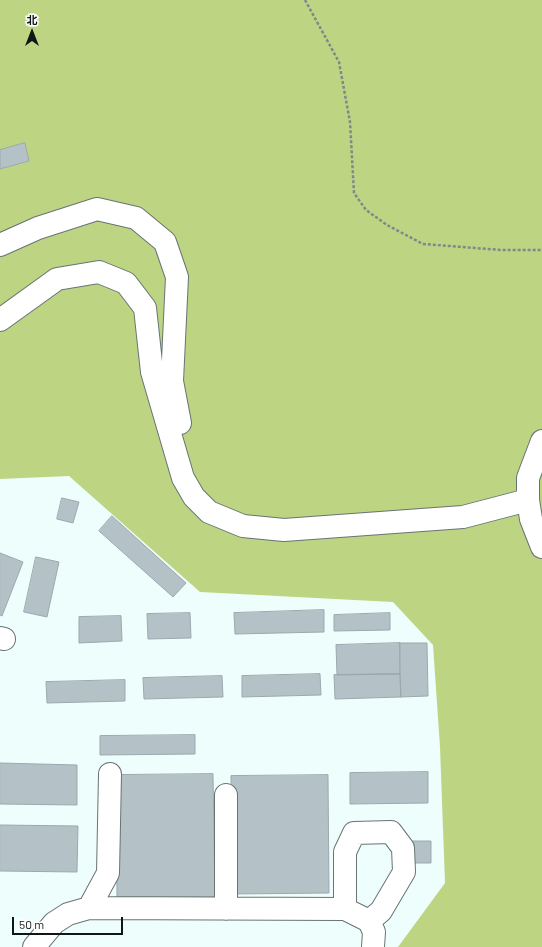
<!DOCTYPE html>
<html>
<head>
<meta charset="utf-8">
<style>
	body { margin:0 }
	#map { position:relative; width:542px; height:947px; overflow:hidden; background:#eefefc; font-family:Barlow,"Noto Sans SC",sans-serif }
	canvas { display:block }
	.north { position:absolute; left:12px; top:12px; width:40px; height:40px; -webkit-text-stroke:3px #fff; paint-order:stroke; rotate:0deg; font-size:11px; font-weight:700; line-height:16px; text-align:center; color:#101515 }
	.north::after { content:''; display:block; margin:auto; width:14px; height:18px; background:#101515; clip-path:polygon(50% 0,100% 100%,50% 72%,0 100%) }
	.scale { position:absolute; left:12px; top:917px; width:111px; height:18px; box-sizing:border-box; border:2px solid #101515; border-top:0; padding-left:5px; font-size:12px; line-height:14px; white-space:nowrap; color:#101515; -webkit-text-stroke:3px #fff; paint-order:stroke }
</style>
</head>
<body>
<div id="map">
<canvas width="542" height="947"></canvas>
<div class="north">北</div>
<div class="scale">50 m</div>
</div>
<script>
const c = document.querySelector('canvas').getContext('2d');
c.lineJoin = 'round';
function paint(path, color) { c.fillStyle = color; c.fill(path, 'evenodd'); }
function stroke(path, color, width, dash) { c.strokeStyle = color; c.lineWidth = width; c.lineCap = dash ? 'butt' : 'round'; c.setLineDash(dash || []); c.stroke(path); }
paint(new Path2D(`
	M 0,0 L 542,0 L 542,947 L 398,947 L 445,883 L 440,747 L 433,645 L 393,602 L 200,592 L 69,476 L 0,479 Z`), '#bdd583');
const building = new Path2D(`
	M 25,143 L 29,161 L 0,169 L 0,150 Z
	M 62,498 L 79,502 L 73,523 L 57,519 Z
	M 112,516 L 186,583 L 173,597 L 99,531 Z
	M 0,553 L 23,562 L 2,616 L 0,615 Z
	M 36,557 L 59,562 L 47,617 L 24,612 Z
	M 324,610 L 324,632 L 235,634 L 234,613 Z
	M 190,613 L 191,638 L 148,639 L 147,614 Z
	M 390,613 L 390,630 L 334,631 L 334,615 Z
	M 121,616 L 122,641 L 79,643 L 79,617 Z
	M 400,643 L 427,643 L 428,696 L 401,697 Z
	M 400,643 L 400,674 L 337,675 L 336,645 Z
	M 320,674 L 321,695 L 242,697 L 242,676 Z
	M 400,674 L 401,697 L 335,699 L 334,675 Z
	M 222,676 L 223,697 L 144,699 L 143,678 Z
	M 125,680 L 125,701 L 47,703 L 46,682 Z
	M 195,735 L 195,754 L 100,755 L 100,736 Z
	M 0,763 L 77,765 L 77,805 L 0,804 Z
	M 428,772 L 428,803 L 350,804 L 350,773 Z
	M 213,774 L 215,897 L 117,898 L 116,775 Z
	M 328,775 L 329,893 L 232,894 L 231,776 Z
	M 0,825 L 78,826 L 77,872 L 0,871 Z
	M 411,841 L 431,841 L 431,863 L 411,863 Z`);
paint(building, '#b4c2c7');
stroke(building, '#9ba9ae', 1);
const minor = new Path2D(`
	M 0,245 L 38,228 L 97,209 L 136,218 L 165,242 L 177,277 L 172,381 L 180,423
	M 0,320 L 57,279 L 99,272 L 126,283 L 145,308 L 152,372 L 183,478 L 194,497 L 209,512 L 243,526 L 284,530 L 463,517 L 528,500
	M 542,441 L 528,478 L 528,500 L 531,519 L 542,547
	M 0,638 L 4,639
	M 89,908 L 108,873 L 110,774
	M 226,909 L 226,795
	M 345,909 L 345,852 L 354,833 L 391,832 L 403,848 L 404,872 L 381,911 L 369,921
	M 34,947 L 54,923 L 68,914 L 89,908 L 345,909 L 369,921 L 374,932 L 373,947`);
stroke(minor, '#677473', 24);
stroke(new Path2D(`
	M 305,0 L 339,62 L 350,122 L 354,193 L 366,210 L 387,225 L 423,244 L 502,250 L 542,250`), '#7f8988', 2.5, [3, 2]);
stroke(minor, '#fff', 22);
</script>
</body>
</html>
